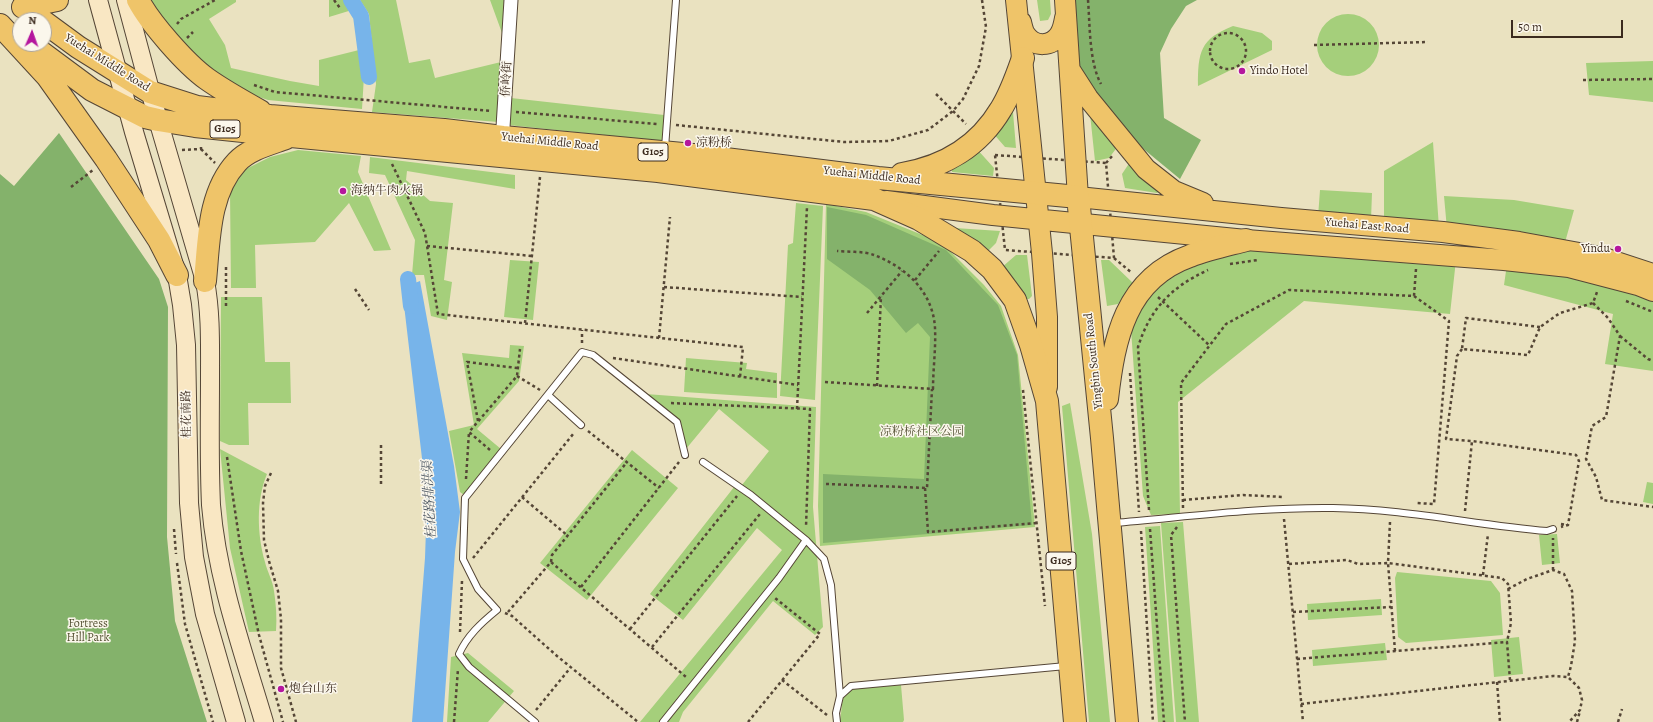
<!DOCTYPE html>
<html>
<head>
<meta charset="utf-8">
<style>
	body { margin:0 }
	#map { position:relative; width:1653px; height:722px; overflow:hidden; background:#eae2c0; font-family:Alegreya,serif }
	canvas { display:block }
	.north { position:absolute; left:12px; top:12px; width:40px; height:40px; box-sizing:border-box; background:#fbf7ec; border:1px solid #aea59a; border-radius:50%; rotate:2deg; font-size:11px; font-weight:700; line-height:16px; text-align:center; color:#3b2a1e }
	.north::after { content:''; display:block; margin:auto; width:14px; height:18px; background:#b5179e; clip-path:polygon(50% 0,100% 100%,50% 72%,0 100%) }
	.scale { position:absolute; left:1511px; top:20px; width:112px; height:18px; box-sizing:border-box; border:2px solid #3b2a1e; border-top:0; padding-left:5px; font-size:12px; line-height:14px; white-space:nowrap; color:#3b2a1e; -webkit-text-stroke:3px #fbf7ec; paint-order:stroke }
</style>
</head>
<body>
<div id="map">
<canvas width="1653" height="722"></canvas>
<div class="north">N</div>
<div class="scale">50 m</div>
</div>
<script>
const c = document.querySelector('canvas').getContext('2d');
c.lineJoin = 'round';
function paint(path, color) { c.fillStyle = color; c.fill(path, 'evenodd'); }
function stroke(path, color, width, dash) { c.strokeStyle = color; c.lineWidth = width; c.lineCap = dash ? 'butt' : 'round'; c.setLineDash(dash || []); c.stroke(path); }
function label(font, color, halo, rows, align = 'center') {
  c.font = font + ' Alegreya,"Noto Serif SC",serif'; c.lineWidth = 3; c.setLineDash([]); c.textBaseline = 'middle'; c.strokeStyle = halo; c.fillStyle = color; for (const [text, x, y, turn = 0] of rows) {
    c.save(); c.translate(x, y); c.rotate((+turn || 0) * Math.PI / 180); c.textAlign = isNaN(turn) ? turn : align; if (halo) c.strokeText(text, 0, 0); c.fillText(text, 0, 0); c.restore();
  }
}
paint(new Path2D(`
	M 144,0 L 236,0 L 236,2 L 209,19 L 225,45 L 231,68 L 290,81 L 319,86 L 319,60 L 359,50 L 364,76 L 362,109 L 268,100 L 223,85 Z
	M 329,0 L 345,0 L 352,10 L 329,17 Z
	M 360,0 L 396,0 L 409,63 L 430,59 L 435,78 L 501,62 L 498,122 L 372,112 L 376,84 L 369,14 Z
	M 490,0 L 504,0 L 502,33 Z
	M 1037,0 L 1050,0 L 1051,14 L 1048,20 L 1040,21 Z
	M1317 45a31 31 0 1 1 62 0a31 31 0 1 1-62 0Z
	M 1233,26 L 1262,33 L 1272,41 L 1272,50 L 1198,86 C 1198,52 1200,39 1233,26 Z
	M 1653,61 L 1653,102 L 1589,95 L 1586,63 Z
	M 511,98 L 664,115 L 662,141 L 508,125 Z
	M 1008,109 L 1013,112 L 1016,148 L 1005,147 L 992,132 Z
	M 1090,114 L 1118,146 L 1109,158 L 1095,161 Z
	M 1433,142 L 1439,228 L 1384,223 L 1384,171 Z
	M 976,148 L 994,168 L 993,176 L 952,172 L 952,166 Z
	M 298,150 L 361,156 L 358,172 L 391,250 L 374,251 L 349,203 L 315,242 L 255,245 L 256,288 L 231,288 L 230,191 L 242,171 L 270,157 Z
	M 370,157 L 515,175 L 515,189 L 407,171 L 406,180 L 430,201 L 453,203 L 444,280 L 452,282 L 447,320 L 431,316 L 424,275 L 412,275 L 415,240 L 385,175 L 369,173 Z
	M 1130,162 L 1164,187 L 1157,193 L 1125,188 L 1122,174 Z
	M 1320,190 L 1372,193 L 1371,220 L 1318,217 Z
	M 1444,196 L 1514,200 L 1574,210 L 1564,246 L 1447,229 Z
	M 796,203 L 823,206 L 815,400 L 780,396 L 788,245 L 793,243 Z
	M 826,204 L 866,212 L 942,243 L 984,285 L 1001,306 L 1018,355 L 1035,527 L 820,546 L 818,506 Z
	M 955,228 L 1000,231 L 996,243 L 986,253 Z
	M 1246,242 L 1456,260 L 1450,314 L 1304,301 L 1178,402 L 1180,514 L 1151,515 L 1143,496 L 1130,316 L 1156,276 Z
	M 1016,255 L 1027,255 L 1032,296 L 1029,299 L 1023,299 L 1001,268 Z
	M 510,260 L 539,262 L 533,320 L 504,317 Z
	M 1101,260 L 1109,260 L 1133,283 L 1118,304 L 1107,306 Z
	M 1507,264 L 1653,295 L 1653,371 L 1605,364 L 1613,314 L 1504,285 Z
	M 221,297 L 262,297 L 265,362 L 290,362 L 291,403 L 248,403 L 249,445 L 229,445 L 220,441 Z
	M 510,345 L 524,346 L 519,381 L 477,429 L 501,449 L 464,495 L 460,492 L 449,431 L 474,425 L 462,353 L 509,358 Z
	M 686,358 L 747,363 L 746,369 L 777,373 L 777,398 L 684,392 Z
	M 646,394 L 816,407 L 813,507 L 823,627 L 815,635 L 773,601 L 683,712 L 679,722 L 640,722 L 782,550 L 757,528 L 683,620 L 650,594 L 738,482 L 742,485 L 769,451 L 719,409 L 686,449 L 679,421 Z
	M 1070,403 L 1092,534 L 1110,722 L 1089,722 L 1062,406 Z
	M 220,449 L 267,474 C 256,500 257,534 265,562 C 267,571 273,581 274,591 C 276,604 277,617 276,631 L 249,632 L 230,548 Z
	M 632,450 L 678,488 L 587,600 L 540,563 Z
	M 1647,482 L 1653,483 L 1653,504 L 1643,502 Z
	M 1183,522 L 1199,722 L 1176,722 L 1161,523 Z
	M 1160,526 L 1174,722 L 1158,722 L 1145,527 Z
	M 1557,534 L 1560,563 L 1542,565 L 1539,535 Z
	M 1397,572 L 1491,581 L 1500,593 L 1503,635 L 1406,643 L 1398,637 L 1395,578 Z
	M 1381,599 L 1382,615 L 1308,620 L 1307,604 Z
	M 1519,637 L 1523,674 L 1494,677 L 1491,640 Z
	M 1385,643 L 1387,660 L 1313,666 L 1312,650 Z
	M 468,653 L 514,691 L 488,722 L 447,722 L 451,657 Z
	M 901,685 L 904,720 L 903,722 L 840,722 L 843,696 L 851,689 Z`), '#a5cf7b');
paint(new Path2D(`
	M 1068,0 L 1197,0 L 1186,6 L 1171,29 L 1160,53 L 1164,118 L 1201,140 L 1180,179 L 1129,137 L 1081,78 Z
	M 59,133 L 159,279 L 168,307 L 167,537 L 175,621 L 207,722 L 0,722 L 0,174 L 14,186 Z
	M 827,207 L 866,215 L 946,250 L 998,305 L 1017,355 L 1032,525 L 823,543 L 823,474 L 924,479 L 930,337 L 918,323 L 906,333 L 870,290 L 827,259 Z`), '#84b26b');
paint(new Path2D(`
	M 420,281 L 454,466 L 460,512 L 455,552 L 443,722 L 412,722 L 425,558 L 427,501 L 402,288 Z`), '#77b4ea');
stroke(new Path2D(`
	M 351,0 L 361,16 L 369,77
	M 408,279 L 411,306`), '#77b4ea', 16);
const service = new Path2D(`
	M 665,148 L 676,0
	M 548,395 L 581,425
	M 703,462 L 751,495 L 806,540 L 824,559 L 831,585 L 840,696 L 836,713 L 837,722
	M 1113,523 C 1186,517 1260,507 1333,508 C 1405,509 1476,525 1547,531 L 1553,529
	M 840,696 L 851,686 L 1066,666
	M 535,722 L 469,667 L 459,654 C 467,636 481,623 497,610 L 478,589 L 463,559 L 465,498 L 582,352 L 593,355 L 677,422 L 685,455
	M 663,722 L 779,578 L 806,540`);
const minor = new Path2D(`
	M 502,143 L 511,0`);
const secondary = new Path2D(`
	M 98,0 L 134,132 L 177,275 L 182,305 L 186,345 L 189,503 L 194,557 L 205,614 L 236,722
	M 126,0 L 158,120 L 205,281 C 211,313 210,345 210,378 C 210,420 209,462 211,505 C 217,579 243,651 264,722`);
const primary = new Path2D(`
	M 1016,0 L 1042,253 L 1047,317 L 1047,387
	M 1065,0 L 1078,197 L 1281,218 L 1443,232 L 1519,242 L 1601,257 L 1653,274
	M 1021,22 C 1022,26 1023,31 1025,34 C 1034,48 1052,47 1060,34 C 1063,29 1064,24 1065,18
	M 1070,70 L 1088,98 L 1146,169 L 1174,191 L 1203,203
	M 886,201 L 993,215 L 1246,240 L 1504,260 L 1569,267 L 1638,285 L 1653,291`);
const trunk = new Path2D(`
	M 138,0 C 150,23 186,64 207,79 C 224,91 242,101 260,111
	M 23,7 L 57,0
	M 44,22 L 78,47 L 150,92 L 197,107 L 270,116 L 444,130 L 503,137 L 693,155 L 878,178 L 1078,197 L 1102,438 L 1127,722
	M 0,25 L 47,76 L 106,159 L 159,240 L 177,275
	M 30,44 L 92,90 L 145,117 L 158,120 L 195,126 L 291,136 L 658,171 L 874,199 L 919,219 L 972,251 L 992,269 L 1015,300 L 1031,345 L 1047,401 L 1075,722
	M 902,174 C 944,167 979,146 1001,109 C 1011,93 1017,75 1023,58
	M 205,281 C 209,241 208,193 237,162 C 249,149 270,144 286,138
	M 1107,399 C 1114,339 1125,279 1190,256 C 1208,249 1227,245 1246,240`);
stroke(service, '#554636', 8);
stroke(minor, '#554636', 15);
stroke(secondary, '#554636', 20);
stroke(primary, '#554636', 22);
stroke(trunk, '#554636', 24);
stroke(new Path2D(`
	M 334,0 L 340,8
	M 1088,0 C 1090,25 1089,62 1101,84
	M 177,24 L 181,19 L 215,0
	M1210 51a18 18 0 1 1 36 0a18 18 0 1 1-36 0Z
	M 187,38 L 193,32
	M 1314,45 L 1428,42
	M 1583,80 L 1653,79
	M 254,85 L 275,92 L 491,111
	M 936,94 L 966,124
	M 516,112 L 657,124
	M 676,125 L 844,142 L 889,141 L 928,130 L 953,111 L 963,99 L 979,66 L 986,27 L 982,0
	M 201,149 L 215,163
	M 182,150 L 201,149 L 201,145
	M 995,155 L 1106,163 L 1114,258 L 1005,250 Z
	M 1106,163 L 1114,154
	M 392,164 L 425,233 L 438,314 L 743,347 L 740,377
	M 71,187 L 93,170
	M 427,246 L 532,256
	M 1114,258 L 1132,273
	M 1230,264 L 1258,260
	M 226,267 L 226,306
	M 915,280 L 939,251
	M 664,287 L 802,297
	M 355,289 L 369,310
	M 1414,296 L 1449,321 L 1434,504 L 1417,503
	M 1158,297 L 1209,345
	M 1626,301 L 1653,312
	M 1593,303 L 1608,318 L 1620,336 L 1606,417 L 1592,426 L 1586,459 L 1596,477 L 1602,500 L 1653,507
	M 867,313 L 902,271
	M 525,323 L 540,177
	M 1540,327 L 1466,318 L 1462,349 L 1528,355 L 1540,327 L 1560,313 L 1593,303 L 1597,292
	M 1620,336 L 1648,359 L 1653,361
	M 659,338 L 670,217
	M 582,343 L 582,330
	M 1462,349 L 1457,356 L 1446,439 L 1472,441
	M 613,358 L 798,385
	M 1130,373 L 1139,512
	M 517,376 L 540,390
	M 825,382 L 933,389 C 933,369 936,348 935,328 C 933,292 906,267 874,255 C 864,251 848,252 837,251
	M 877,386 L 881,296
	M 1023,390 L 1045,606
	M 671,403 L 810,409 L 806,527
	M 797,409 L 807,207
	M 478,421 L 467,362 L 517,368
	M 588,431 L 659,488
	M 381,445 L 381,484
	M 490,450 L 469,432 L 517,376 L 520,349
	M 227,457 L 241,551 L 259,635 L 283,722
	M 271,473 L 265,486 L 263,503 L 264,540 L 269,561 L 278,591 L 281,619 L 281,668 L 296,722
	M 466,479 L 469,432
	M 826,484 L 927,488 L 932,389
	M 925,488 L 928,532 L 1037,523
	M 522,497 L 568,536
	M 1183,500 L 1243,495 L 1284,497
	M 1183,508 L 1181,383 L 1226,324 L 1289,290 L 1414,296 L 1416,269
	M 1149,510 L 1138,347 C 1150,309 1171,287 1208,270
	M 1465,511 L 1472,441 L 1576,455 L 1579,461 L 1568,525 L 1561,527
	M 1284,519 L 1303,722
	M 1561,524 L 1568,525
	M 1177,527 L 1171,535 L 1185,722
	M 174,529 L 176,554
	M 1150,529 L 1164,722
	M 1141,531 L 1153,722
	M 473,558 L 574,433
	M 551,562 L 552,555 L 627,462
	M 177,563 L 185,624 L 213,722
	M 1289,564 L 1347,560 L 1358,564 L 1388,563 L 1390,522
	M 1553,570 L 1553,538
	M 1483,575 L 1488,534
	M 581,587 L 679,462
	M 1508,589 L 1527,579 L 1553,570 L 1564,574 L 1572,591 L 1575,641 L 1571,666 L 1568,677
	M 508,612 L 551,562 L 686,677
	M 1293,612 L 1391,607
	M 505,613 L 512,616 L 557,656 L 638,722
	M 630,629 L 737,496
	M 460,632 L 462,581
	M 652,647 L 760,514
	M 1395,651 L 1388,563 L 1502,578 L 1508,584 L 1511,623 L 1507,642
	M 1297,659 L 1507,642 L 1510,680
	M 782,680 L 827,715
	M 1497,682 L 1500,722
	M 1301,704 L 1553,676 L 1568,677 L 1579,688 L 1582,700 L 1580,710 L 1569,722
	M 536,710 L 571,667
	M 454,722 L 458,669
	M 748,722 L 820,634 L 775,598
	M 1577,722 L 1580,711
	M 1618,722 L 1622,709`), '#554636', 2.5, [3, 3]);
stroke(service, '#fff', 6);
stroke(minor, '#fff', 13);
stroke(secondary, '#f9e7c3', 18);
stroke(primary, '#efc469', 20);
stroke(trunk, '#efc469', 22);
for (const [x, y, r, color] of [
	[1242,71,4,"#b5179e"],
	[688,143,4,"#b5179e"],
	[343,191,4,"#b5179e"],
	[1618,249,4,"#b5179e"],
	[281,689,4,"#b5179e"]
]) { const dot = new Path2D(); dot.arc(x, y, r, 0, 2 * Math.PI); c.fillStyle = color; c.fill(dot); stroke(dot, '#fbf7ec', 1.5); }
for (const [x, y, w] of [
	[225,129,30],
	[653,152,30],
	[1061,561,30]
]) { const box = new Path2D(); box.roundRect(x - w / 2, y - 9, w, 18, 3); c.fillStyle = '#fbf7ec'; c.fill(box); stroke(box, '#3b2a1e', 1); }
label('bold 11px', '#3b2a1e', null, [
	["G105",225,129],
	["G105",653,152],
	["G105",1061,561]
]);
label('12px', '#3b2a1e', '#fbf7ec', [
	["Yuehai Middle Road",107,63,32],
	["侨岭街",507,79,-87],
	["Yuehai Middle Road",550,142,6],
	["Yuehai Middle Road",872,176,6],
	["Yuehai East Road",1367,226,5],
	["Yingbin South Road",1094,361,-96],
	["桂花南路",187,414,-91]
]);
label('12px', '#3b2a1e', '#fbf7ec', [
	["Yindo Hotel",1250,71],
	["凉粉桥",696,143],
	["海纳牛肉火锅",351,191],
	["Yindu",1610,249,"right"],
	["炮台山东",289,689]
], 'left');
label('12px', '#565335', '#fbf7ec', [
	["凉粉桥社区公园",922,432],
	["Fortress",88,624],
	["Hill Park",88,638]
]);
label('italic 13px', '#505a65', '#fbf7ec', [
	["桂花路排洪渠",430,500,-93]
]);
</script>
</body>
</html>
